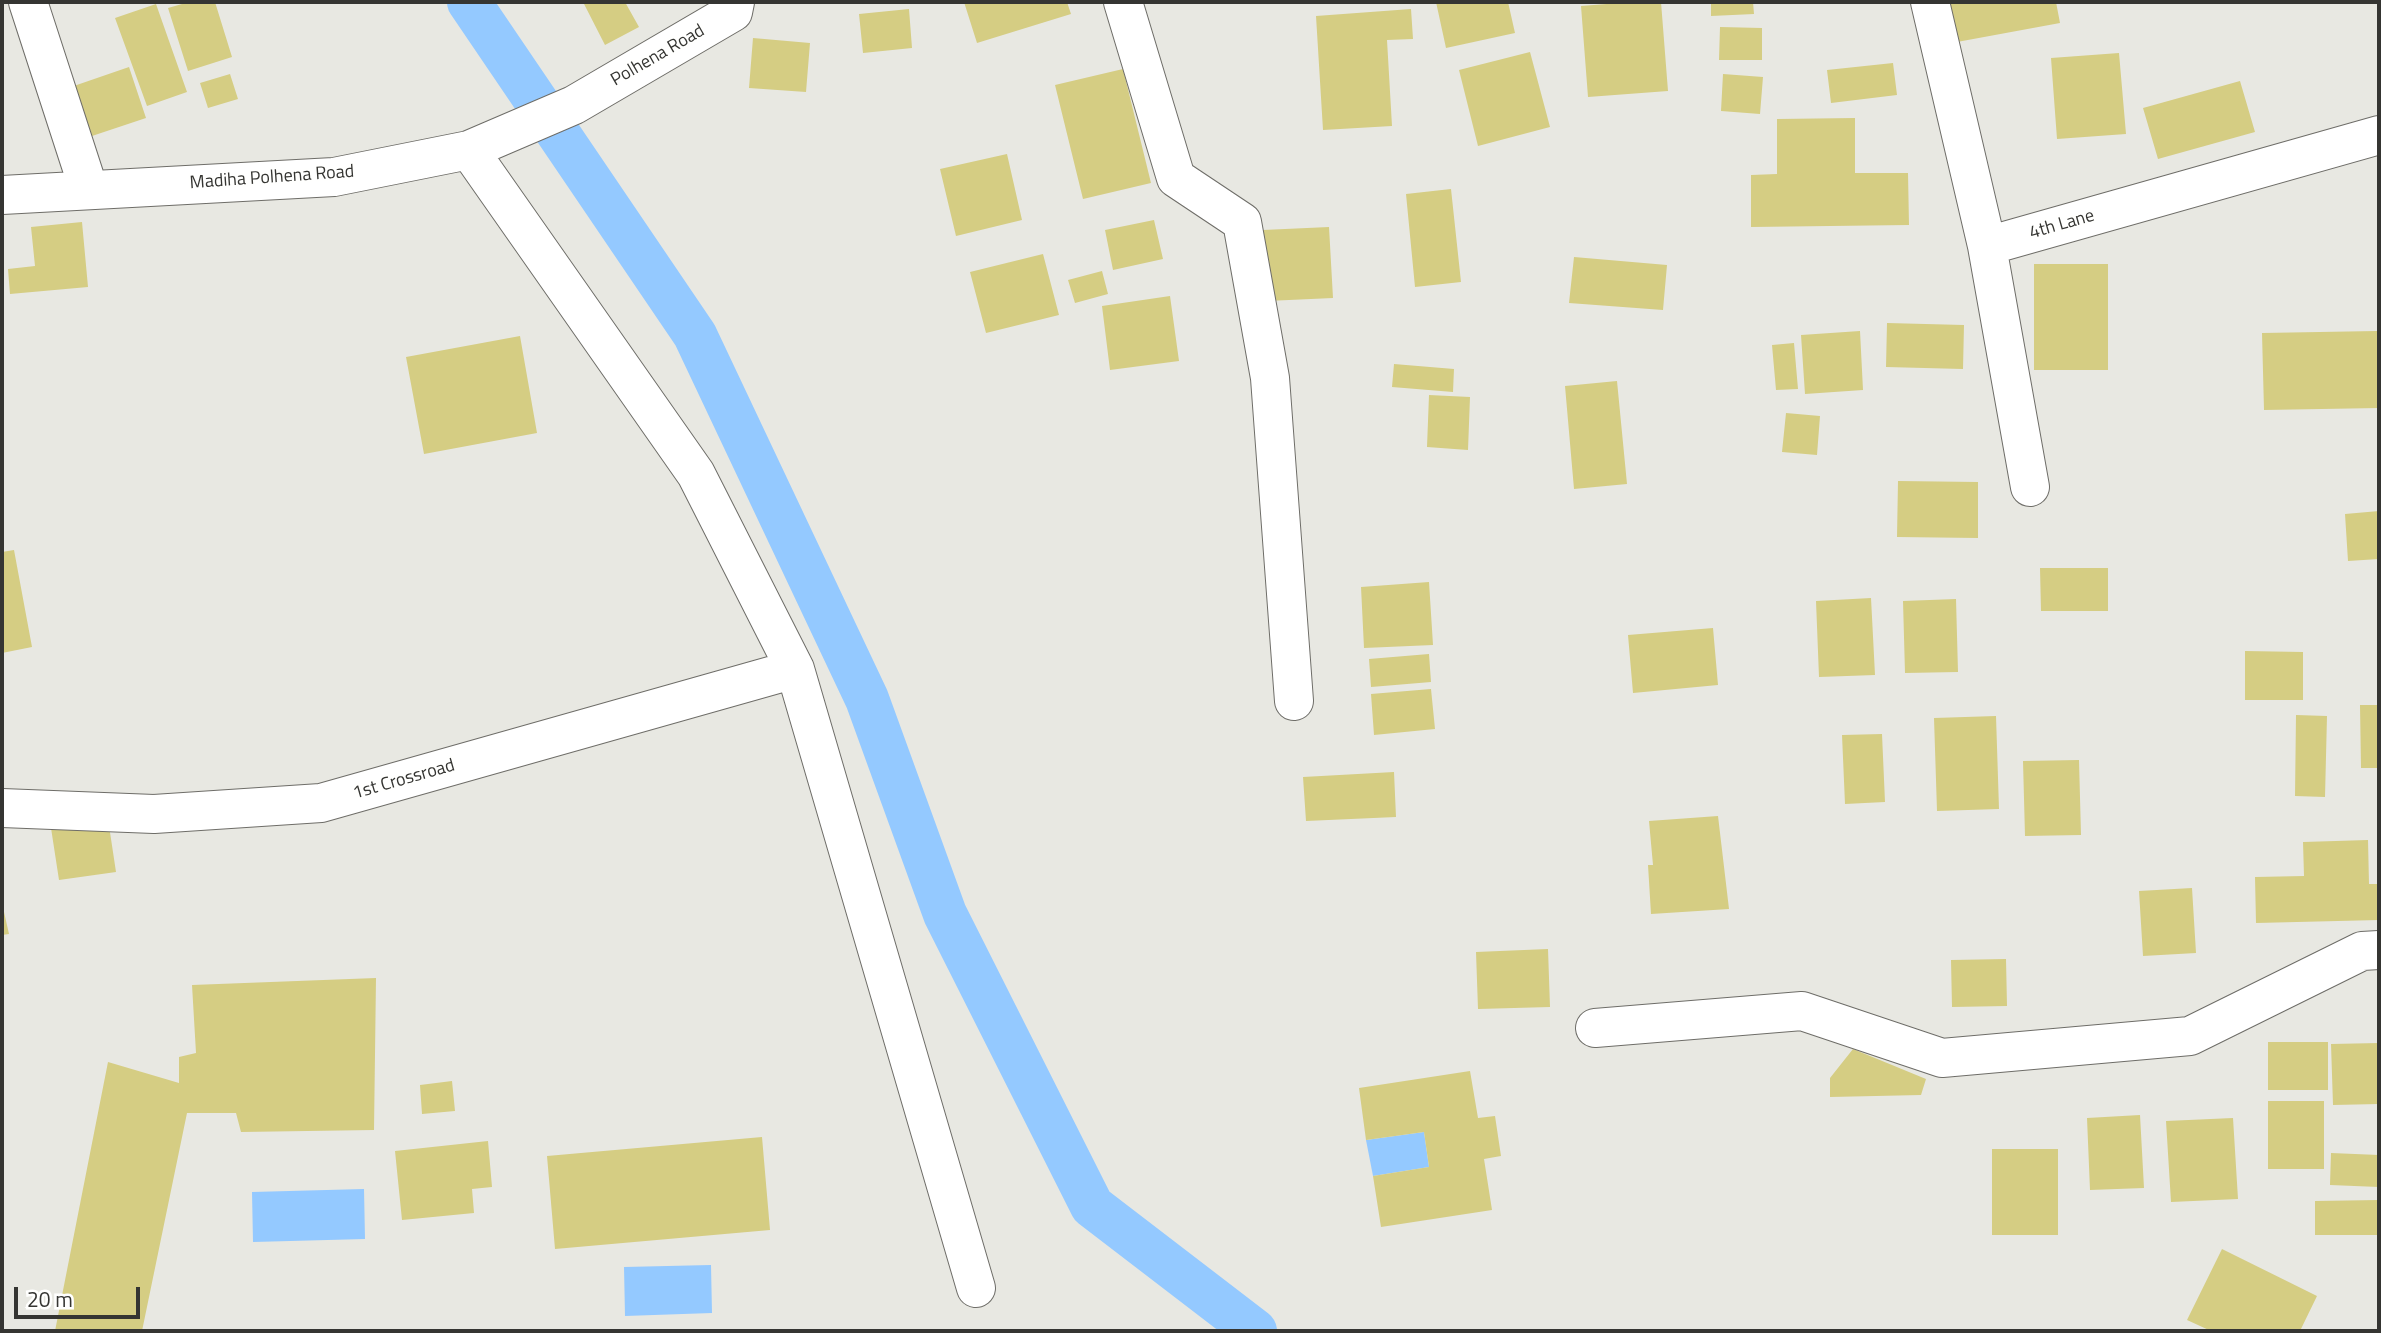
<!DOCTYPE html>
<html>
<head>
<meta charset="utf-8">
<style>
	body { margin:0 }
	#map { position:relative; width:2381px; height:1333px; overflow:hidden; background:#e8e8e2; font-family:"Titillium Web",sans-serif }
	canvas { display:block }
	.frame { position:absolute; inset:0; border:4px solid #353532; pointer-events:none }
	.scale { position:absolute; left:14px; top:1287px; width:126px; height:32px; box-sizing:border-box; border:4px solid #353532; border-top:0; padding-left:9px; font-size:21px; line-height:24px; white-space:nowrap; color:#353532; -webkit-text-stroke:5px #fffffe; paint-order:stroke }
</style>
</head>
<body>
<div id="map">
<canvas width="2381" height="1333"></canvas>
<div class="frame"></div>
<div class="scale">20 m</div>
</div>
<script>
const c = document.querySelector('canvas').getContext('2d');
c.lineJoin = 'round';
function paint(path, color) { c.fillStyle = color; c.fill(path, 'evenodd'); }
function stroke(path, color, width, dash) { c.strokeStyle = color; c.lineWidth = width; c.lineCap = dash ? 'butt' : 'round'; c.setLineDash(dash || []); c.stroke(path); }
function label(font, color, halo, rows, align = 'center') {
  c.font = font + ' "Titillium Web",sans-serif'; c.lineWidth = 5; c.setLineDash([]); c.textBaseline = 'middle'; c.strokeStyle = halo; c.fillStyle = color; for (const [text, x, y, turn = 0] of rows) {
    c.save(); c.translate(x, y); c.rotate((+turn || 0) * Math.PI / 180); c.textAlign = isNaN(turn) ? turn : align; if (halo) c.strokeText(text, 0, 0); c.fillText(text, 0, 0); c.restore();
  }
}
paint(new Path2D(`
	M 1424,1132 L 1429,1167 L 1373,1176 L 1366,1140 Z
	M 364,1189 L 365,1239 L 253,1242 L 252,1192 Z
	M 711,1265 L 712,1313 L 625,1316 L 624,1267 Z`), '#94c9ff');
stroke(new Path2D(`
	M 469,2 L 695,335 L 867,699 L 945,914 L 1092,1206 L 1255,1331`), '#94c9ff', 44);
paint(new Path2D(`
	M 189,2 L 215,2 L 232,57 L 188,71 L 168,8 Z
	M 583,2 L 625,2 L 639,27 L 605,45 Z
	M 964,2 L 1067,2 L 1071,14 L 977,43 Z
	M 1436,2 L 1508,2 L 1515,33 L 1446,48 Z
	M 1632,2 L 1661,2 L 1668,91 L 1588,97 L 1581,6 Z
	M 1711,2 L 1753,2 L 1754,14 L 1711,16 Z
	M 1950,2 L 2056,2 L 2060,23 L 1957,42 Z
	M 156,4 L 187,92 L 147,106 L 115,18 Z
	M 909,9 L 912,48 L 863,53 L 859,14 Z
	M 1411,9 L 1413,39 L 1387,40 L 1392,126 L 1323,130 L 1316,16 Z
	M 1720,27 L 1762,28 L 1762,60 L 1719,60 Z
	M 753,38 L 810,43 L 806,92 L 749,88 Z
	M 1530,52 L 1550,127 L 1478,146 L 1459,70 Z
	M 2119,53 L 2126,134 L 2057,139 L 2051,58 Z
	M 1893,63 L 1897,95 L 1831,103 L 1827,70 Z
	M 129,67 L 146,118 L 86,138 L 68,88 Z
	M 1123,69 L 1151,183 L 1083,199 L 1055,85 Z
	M 230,74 L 238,99 L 208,108 L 200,83 Z
	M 1723,74 L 1763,77 L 1760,114 L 1721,111 Z
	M 2240,81 L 2255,132 L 2158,159 L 2143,108 Z
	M 1855,118 L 1855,173 L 1908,173 L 1909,225 L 1751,227 L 1751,175 L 1777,174 L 1777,119 Z
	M 1007,154 L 1022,220 L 956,236 L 940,169 Z
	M 1451,189 L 1461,282 L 1415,287 L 1406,194 Z
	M 1154,220 L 1163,259 L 1113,270 L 1105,230 Z
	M 82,222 L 88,287 L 10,294 L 8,269 L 35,266 L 31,227 Z
	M 1329,227 L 1333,298 L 1267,301 L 1263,230 Z
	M 1043,254 L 1059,315 L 986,333 L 970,272 Z
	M 1574,257 L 1667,265 L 1663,310 L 1569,303 Z
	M 2034,264 L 2108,264 L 2108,370 L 2034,370 Z
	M 1102,271 L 1108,294 L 1075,303 L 1068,280 Z
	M 1170,296 L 1179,361 L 1110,370 L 1102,306 Z
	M 1887,323 L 1964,325 L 1963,369 L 1886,367 Z
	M 1860,331 L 1863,390 L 1805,394 L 1801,335 Z
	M 2377,331 L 2379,408 L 2264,410 L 2262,333 Z
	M 520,336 L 537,433 L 424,454 L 406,357 Z
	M 1794,343 L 1798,389 L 1776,390 L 1772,345 Z
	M 1394,364 L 1454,369 L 1453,392 L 1392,387 Z
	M 1617,381 L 1627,484 L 1574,489 L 1565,386 Z
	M 1429,395 L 1470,397 L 1468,450 L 1427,447 Z
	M 1786,413 L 1820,416 L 1817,455 L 1782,452 Z
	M 1898,481 L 1978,482 L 1978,538 L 1897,537 Z
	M 2379,511 L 2379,559 L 2348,561 L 2345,514 Z
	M 14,550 L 32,647 L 2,653 L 2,552 Z
	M 2040,568 L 2108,568 L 2108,611 L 2041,611 Z
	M 1429,582 L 1433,645 L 1364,648 L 1361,587 Z
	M 1871,598 L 1875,675 L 1819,677 L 1816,601 Z
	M 1956,599 L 1958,672 L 1905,673 L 1903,601 Z
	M 1713,628 L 1718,685 L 1633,693 L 1628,635 Z
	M 2245,651 L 2303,652 L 2303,700 L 2245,700 Z
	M 1429,654 L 1431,682 L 1371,687 L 1369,659 Z
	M 1431,689 L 1435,729 L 1374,735 L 1371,694 Z
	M 2360,705 L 2379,705 L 2379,768 L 2361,768 Z
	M 2296,715 L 2327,716 L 2325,797 L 2295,796 Z
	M 1996,716 L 1999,809 L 1937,811 L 1934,718 Z
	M 1882,734 L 1885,802 L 1845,804 L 1842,735 Z
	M 2079,760 L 2081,835 L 2025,836 L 2023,761 Z
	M 1394,772 L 1396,817 L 1306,821 L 1303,777 Z
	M 1718,816 L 1729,909 L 1651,914 L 1648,865 L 1653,865 L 1649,821 Z
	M 108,819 L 116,872 L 59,880 L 51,828 Z
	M 2368,840 L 2369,884 L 2379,884 L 2379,920 L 2256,923 L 2255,877 L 2304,876 L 2303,842 Z
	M 2192,888 L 2196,953 L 2143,956 L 2139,891 Z
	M 2,903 L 9,934 L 2,935 Z
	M 1548,949 L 1550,1007 L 1478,1009 L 1476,952 Z
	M 2006,959 L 2007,1006 L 1952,1007 L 1951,960 Z
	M 376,978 L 374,1130 L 241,1132 L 236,1113 L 187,1113 L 142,1331 L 55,1331 L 108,1062 L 179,1083 L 179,1057 L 196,1053 L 192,985 Z
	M 2268,1042 L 2328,1042 L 2328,1090 L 2268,1090 Z
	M 2379,1043 L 2379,1104 L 2333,1105 L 2331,1044 Z
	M 1853,1049 L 1926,1079 L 1921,1095 L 1830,1097 L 1830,1078 Z
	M 1470,1071 L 1478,1118 L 1495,1116 L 1501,1156 L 1484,1159 L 1492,1210 L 1381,1227 L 1373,1176 L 1429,1167 L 1424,1132 L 1366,1140 L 1359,1088 Z
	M 452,1081 L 455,1111 L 422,1114 L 420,1085 Z
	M 2268,1101 L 2324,1101 L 2324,1169 L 2268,1169 Z
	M 2140,1115 L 2144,1188 L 2090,1190 L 2087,1118 Z
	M 2233,1118 L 2238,1199 L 2171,1202 L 2166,1121 Z
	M 762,1137 L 770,1230 L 555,1249 L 547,1156 Z
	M 488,1141 L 492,1187 L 472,1189 L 474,1213 L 402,1220 L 395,1151 Z
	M 1992,1149 L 2058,1149 L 2058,1235 L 1992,1235 Z
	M 2331,1153 L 2379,1155 L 2379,1187 L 2330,1185 Z
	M 2379,1200 L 2379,1235 L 2315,1235 L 2315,1201 Z
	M 2222,1249 L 2317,1296 L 2300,1331 L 2211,1331 L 2187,1320 Z`), '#d5cd83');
const minor = new Path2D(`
	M 28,2 L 89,190
	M 1123,2 L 1176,178 L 1242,222 L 1270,378 L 1294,701
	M 1930,2 L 1987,246 L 2379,135
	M 469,150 L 696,474 L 795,669 L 976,1288
	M 2,195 L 334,177 L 469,150 L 574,105 L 733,12 L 735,2
	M 1987,246 L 2030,487
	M 2,808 L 154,814 L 321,803 L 795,669
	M 1595,1028 L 1802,1011 L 1942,1058 L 2190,1036 L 2362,951 L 2379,950`);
stroke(minor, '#6e6d68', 40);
stroke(minor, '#fff', 38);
label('18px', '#353532', '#fffffe', [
	["Polhena Road",658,56,-30],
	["Madiha Polhena Road",272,178,-4],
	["4th Lane",2062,225,-16],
	["1st Crossroad",404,780,-16]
]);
</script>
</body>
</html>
